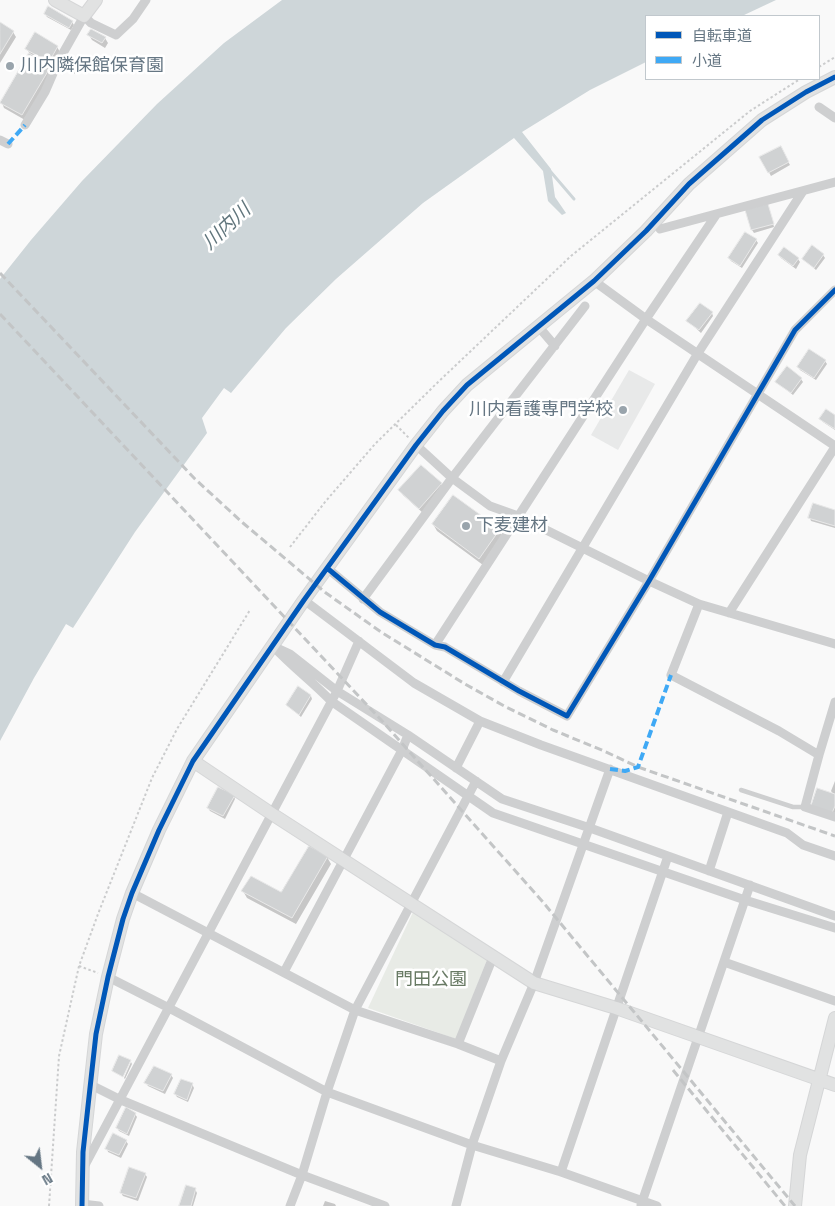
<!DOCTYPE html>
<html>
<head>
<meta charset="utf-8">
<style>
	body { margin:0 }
	#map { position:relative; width:835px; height:1206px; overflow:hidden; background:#f9f9f9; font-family:"Space Grotesk","Noto Sans JP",sans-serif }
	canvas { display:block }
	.legend { position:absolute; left:645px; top:15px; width:175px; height:65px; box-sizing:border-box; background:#fff; border:1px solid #c1c8cd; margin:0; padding:6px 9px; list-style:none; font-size:15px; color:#657683 }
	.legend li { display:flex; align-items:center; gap:10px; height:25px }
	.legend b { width:25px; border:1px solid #c1c8cd }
	.north { position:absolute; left:15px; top:1141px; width:50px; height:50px; -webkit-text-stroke:4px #fff; paint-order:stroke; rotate:151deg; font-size:14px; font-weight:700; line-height:20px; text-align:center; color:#657683 }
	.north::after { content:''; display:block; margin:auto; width:18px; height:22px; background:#657683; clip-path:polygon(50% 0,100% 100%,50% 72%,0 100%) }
</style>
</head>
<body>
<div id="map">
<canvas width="835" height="1206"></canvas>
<ul class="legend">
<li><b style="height:6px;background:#0057b8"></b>自転車道</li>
<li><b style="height:6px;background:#3fa9f5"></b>小道</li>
</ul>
<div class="north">N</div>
</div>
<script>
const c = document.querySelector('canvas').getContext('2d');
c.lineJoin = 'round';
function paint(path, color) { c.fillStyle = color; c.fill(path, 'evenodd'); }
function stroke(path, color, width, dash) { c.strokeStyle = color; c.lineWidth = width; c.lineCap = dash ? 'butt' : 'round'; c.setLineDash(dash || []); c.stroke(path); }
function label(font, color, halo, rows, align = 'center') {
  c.font = font + ' "Space Grotesk","Noto Sans JP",sans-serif'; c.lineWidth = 5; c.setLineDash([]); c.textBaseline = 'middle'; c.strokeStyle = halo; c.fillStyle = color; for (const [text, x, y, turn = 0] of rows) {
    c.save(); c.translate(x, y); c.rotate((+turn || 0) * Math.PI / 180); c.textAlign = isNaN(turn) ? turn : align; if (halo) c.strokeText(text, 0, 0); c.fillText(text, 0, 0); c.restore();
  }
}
paint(new Path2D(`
	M 629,370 L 655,384 L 618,450 L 591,435 Z`), '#e8e9e9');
paint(new Path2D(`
	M 413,912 L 487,960 L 456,1039 L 368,1008 Z`), '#e8ebe6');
paint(new Path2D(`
	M 282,0 L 776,0 L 742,16 L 646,16 L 646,62 L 590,90 L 522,132 L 551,169 L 555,197 L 566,213 L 562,215 L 548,201 L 543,171 L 514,138 L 423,203 L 336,279 L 286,328 L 231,393 L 224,388 L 202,418 L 207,433 L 135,532 L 73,628 L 66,624 L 34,678 L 0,741 L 0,279 L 31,240 L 82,181 L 157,104 L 224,43 Z`), '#ced6d9');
paint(new Path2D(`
	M 45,14 L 72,22 L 74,25 L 71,30 L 47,17 Z
	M 0,24 L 13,32 L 16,37 L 0,63 Z
	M 89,35 L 105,38 L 108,43 L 105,48 L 92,40 Z
	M 57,47 L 60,52 L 52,66 L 48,64 L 53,72 L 25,120 L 4,108 L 2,103 L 30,54 L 27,49 Z
	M 63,64 L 77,65 L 79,68 L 75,74 L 65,67 Z
	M 780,147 L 790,165 L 771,176 L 761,158 Z
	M 768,205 L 774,227 L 754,233 L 752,230 Z
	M 756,240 L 758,243 L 742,268 L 731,261 L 729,258 Z
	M 784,249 L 798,259 L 800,262 L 796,269 L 781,258 L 779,255 Z
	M 823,255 L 825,258 L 816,270 L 804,259 Z
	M 712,313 L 713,316 L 701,333 L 688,321 Z
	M 825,361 L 827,364 L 816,380 L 800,370 L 798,367 Z
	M 801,379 L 803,382 L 793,395 L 777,382 Z
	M 835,417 L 835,430 L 823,422 L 821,419 Z
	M 441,484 L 444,489 L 423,513 L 403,495 L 400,490 Z
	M 835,512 L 835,528 L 811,521 L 810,518 Z
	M 433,524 L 499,530 L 503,537 L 483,565 L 437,531 Z
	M 299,688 L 311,696 L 312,699 L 301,717 L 288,705 Z
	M 835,781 L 835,813 L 814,809 L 834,795 L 831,791 Z
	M 234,796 L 235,799 L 225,819 L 210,811 L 208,808 Z
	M 327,857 L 331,864 L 296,924 L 247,898 L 243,891 L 281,893 Z
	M 131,1062 L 132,1064 L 125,1079 L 124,1078 Z
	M 171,1075 L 173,1078 L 165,1094 L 148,1086 L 146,1083 Z
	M 192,1084 L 194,1088 L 188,1102 L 177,1097 L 175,1094 Z
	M 135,1114 L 137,1117 L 129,1136 L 119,1131 L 117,1128 Z
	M 126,1141 L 128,1144 L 121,1158 L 108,1152 L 107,1148 Z
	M 145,1174 L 147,1177 L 138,1201 L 123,1196 L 121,1193 Z
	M 195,1189 L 197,1193 L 193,1206 L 180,1206 Z
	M 325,1201 L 335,1204 L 336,1206 L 323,1206 Z`), '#0003');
stroke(new Path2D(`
	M 550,171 L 574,199`), '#ced6d9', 3);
const building = new Path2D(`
	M 48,6 L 73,21 L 69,28 L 44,14 Z
	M 0,22 L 14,31 L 0,54 Z
	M 91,29 L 106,37 L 102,43 L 87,35 Z
	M 35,32 L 58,46 L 49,62 L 25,49 Z
	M 29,53 L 51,66 L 22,115 L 0,103 Z
	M 67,57 L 78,64 L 73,72 L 62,64 Z
	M 781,146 L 789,162 L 768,173 L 759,157 Z
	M 768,204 L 774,224 L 751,230 L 745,210 Z
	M 745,232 L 757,239 L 740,266 L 728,258 Z
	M 812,245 L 824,254 L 814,268 L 802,259 Z
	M 784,247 L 799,258 L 793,266 L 778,255 Z
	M 700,303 L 713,312 L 699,330 L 686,321 Z
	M 809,349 L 826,360 L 814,378 L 797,367 Z
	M 787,366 L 802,378 L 791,393 L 775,382 Z
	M 826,409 L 835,415 L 835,429 L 819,419 Z
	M 421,465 L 442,483 L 419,509 L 398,490 Z
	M 453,495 L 500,529 L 479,559 L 432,524 Z
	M 813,503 L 835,510 L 835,526 L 808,518 Z
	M 298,686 L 311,695 L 299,715 L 286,705 Z
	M 218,787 L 235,795 L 223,816 L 207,808 Z
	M 817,788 L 835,794 L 835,806 L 832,813 L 811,806 Z
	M 309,846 L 328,856 L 292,918 L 241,891 L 251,876 L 281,892 Z
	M 119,1055 L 131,1060 L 123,1077 L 112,1071 Z
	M 154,1066 L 172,1074 L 163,1091 L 144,1083 Z
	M 181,1079 L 193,1083 L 187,1100 L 174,1094 Z
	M 126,1107 L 136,1113 L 127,1134 L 116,1128 Z
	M 113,1133 L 127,1140 L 119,1155 L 105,1149 Z
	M 129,1167 L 146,1173 L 136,1198 L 120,1193 Z
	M 186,1185 L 196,1188 L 191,1206 L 179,1206 Z`);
paint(building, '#d0d2d3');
stroke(building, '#e8e8e8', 1);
const secondary = new Path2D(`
	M 55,0 L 84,16 L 96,0
	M 193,761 L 272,814 L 534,983 L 616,1008 L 835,1085
	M 82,1206 L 83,1152 L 89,1097 L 96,1034 L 108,977 L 123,919 L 132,893 L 159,830 L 193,761 L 304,600 L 416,445 L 443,411 L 467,385 L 594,281 L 646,231 L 689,184 L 762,120 L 806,92 L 835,77
	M 795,1206 L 800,1155 L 835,1018`);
stroke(secondary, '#d5d6d7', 14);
stroke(new Path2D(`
	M 819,67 L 835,57
	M 396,425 L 409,438
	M 290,547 L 325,502 L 375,444 L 436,384 L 571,256 L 750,111 L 800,79
	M 79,966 L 98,973
	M 49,1206 L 59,1056 L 79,966 L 98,914 L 152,778 L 177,729 L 250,610`), '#cbcccd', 2, [2.5, 2.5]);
stroke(new Path2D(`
	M 741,790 L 793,807 L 805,807`), '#cecfd0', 4.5);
stroke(new Path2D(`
	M 819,107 L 835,118
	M 25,125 L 45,92 L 58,62 L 84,16 L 91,23 L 116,35 L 133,19 L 146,0
	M 0,140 L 8,144
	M 660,229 L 835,182
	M 594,281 L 646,319 L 835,446
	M 538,326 L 555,346
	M 416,445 L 452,478 L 490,506 L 518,516 L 649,581 L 699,604 L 835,644
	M 327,568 L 380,612 L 435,645 L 445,647 L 519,691 L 567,716 L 649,581 L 795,330 L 835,290
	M 363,599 L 452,478 L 585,306
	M 304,600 L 414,683 L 480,721 L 541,745 L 787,833 L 803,845 L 835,856
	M 699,604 L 671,675 L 779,731 L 819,755 L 835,702
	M 729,613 L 835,447
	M 435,645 L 646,319 L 716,215
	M 273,646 C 291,666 312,681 331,701 L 493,813 L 745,900 L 835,928
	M 277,648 L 290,654 L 337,691 L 408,735 L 502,799 L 590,828 L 835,916
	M 503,682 L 698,353 L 803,191
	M 819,755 L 805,807 L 835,817
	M 456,768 L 480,721
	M 709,871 L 728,812
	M 132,893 L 355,1010 L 458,1044 L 501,1061
	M 724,962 L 835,1001
	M 284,972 L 402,750 L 408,735
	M 108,977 L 169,1008 L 327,1092 L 472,1145 L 561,1172 L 657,1206
	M 458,1044 L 493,957
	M 91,1085 L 121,1100 L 302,1175 L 385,1206
	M 84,1167 L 337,691 L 359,641
	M 561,1172 L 668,856
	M 82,1204 L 99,1206
	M 641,1205 L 750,885
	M 290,1206 L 302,1175 L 327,1092 L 355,1010 L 476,781
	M 456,1206 L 472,1145 L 501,1061 L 534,983 L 610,769`), '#cecfd0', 9);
stroke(secondary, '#e1e2e2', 12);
stroke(new Path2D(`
	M 0,273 L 195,479 L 243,523 L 326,593 L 381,632 L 465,684 L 506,707 L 553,730 L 604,751 L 638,767 L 835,836
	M 0,314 L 383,722 L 542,901 L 795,1206
	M 673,1070 L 785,1206`), '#c3c5c6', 3, [8, 4]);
stroke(new Path2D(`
	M 8,144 L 25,125
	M 610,769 L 625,771 L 638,767 L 671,675`), '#3fa9f5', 4, [8, 4]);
stroke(new Path2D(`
	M 327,568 L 380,612 L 435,645 L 445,647 L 519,691 L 567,716 L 649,581 L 795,330 L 835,290
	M 82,1206 L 83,1152 L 89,1097 L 96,1034 L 108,977 L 123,919 L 132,893 L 159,830 L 193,761 L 304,600 L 416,445 L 443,411 L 467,385 L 594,281 L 646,231 L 689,184 L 762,120 L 806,92 L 835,77`), '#0057b8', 5);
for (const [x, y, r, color] of [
	[10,66,5,"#99a4ac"],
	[623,410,5,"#99a4ac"],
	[466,526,5,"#99a4ac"]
]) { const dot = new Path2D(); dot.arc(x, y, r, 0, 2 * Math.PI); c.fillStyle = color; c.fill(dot); stroke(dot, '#fff', 2); }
label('18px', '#657683', '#fff', [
	["川内隣保館保育園",20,66],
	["川内看護専門学校",613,410,"right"],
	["下麦建材",476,526]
], 'left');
label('18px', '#687a64', '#fff', [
	["門田公園",431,980]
]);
label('italic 19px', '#60757c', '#fff', [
	["川内川",227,227,-43]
]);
</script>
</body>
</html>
